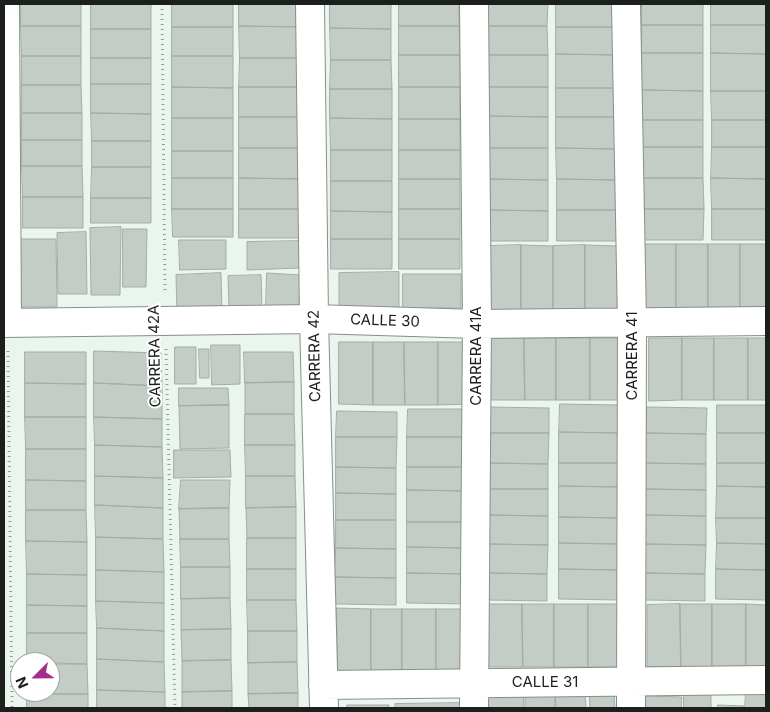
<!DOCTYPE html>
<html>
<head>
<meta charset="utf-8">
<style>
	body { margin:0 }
	#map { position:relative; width:770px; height:712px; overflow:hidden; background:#eaf5ee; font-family:Inter,sans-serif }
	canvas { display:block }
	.frame { position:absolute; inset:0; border:5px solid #1b1f1d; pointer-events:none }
	.north { position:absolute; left:10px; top:652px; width:50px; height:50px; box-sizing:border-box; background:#fff; border:1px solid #a4a5a5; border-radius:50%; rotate:247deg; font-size:14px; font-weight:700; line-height:20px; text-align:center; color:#1b1f1d }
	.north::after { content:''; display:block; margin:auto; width:18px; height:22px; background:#a22f8a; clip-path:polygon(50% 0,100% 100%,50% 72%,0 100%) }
</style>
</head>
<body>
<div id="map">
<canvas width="770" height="712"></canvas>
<div class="frame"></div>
<div class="north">N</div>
</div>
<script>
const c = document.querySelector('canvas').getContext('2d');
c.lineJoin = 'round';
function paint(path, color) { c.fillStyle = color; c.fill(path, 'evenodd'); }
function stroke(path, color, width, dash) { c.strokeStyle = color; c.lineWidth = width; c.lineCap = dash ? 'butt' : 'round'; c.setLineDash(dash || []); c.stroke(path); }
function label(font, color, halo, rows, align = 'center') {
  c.font = font + ' Inter,sans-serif'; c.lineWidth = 4; c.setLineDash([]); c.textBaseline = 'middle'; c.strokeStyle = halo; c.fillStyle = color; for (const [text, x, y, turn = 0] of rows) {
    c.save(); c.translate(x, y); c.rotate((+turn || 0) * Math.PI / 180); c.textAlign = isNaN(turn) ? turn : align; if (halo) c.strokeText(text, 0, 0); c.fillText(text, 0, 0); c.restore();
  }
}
const building = new Path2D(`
	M 21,4 L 81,4 L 81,26 L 21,26 Z
	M 91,4 L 151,4 L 151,29 L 91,29 Z
	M 172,4 L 233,4 L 233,27 L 172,27 Z
	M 239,4 L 300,4 L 300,27 L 239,26 Z
	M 330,4 L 391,4 L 391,29 L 330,28 Z
	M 399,4 L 459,4 L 459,26 L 399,26 Z
	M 487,4 L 548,4 L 547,26 L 487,26 Z
	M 556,4 L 617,4 L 617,27 L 556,27 Z
	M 642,4 L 703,4 L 703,25 L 642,25 Z
	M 711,4 L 766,4 L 766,25 L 711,25 Z
	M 642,25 L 703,25 L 703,53 L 642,53 Z
	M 711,25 L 766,25 L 766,54 L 711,53 Z
	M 21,26 L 81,26 L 81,56 L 22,56 Z
	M 239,26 L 300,27 L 300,58 L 240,58 Z
	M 399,26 L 459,26 L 460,55 L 399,55 Z
	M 487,26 L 547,26 L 548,55 L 487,55 Z
	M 172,27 L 233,27 L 233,56 L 172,56 Z
	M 556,27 L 617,27 L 617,55 L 556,54 Z
	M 330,28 L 391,29 L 391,60 L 331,60 Z
	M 91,29 L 151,29 L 151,58 L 91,58 Z
	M 642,53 L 703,53 L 703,91 L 642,90 Z
	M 711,53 L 766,54 L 766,91 L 711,91 Z
	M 556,54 L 617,55 L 617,88 L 556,88 Z
	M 399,55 L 460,55 L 460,87 L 399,87 Z
	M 487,55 L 548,55 L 548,87 L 487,87 Z
	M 22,56 L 81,56 L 81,85 L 22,85 Z
	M 172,56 L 233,56 L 233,88 L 172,87 Z
	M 91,58 L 151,58 L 151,84 L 91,84 Z
	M 240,58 L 300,58 L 300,87 L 239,87 Z
	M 331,60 L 391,60 L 392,89 L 330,89 Z
	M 91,84 L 151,84 L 151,114 L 91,113 Z
	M 22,85 L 81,85 L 82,113 L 22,113 Z
	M 172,87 L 233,88 L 233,118 L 172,118 Z
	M 239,87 L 300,87 L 300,117 L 239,117 Z
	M 399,87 L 460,87 L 460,119 L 399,119 Z
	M 487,87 L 548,87 L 548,117 L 487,116 Z
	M 556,88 L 617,88 L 617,117 L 556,117 Z
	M 330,89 L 392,89 L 392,119 L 330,118 Z
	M 642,90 L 703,91 L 703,120 L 642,120 Z
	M 711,91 L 766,91 L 766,120 L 712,120 Z
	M 22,113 L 82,113 L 82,140 L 22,140 Z
	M 91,113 L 151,114 L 151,141 L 92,141 Z
	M 487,116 L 548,117 L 548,148 L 487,148 Z
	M 239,117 L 300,117 L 300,148 L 239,148 Z
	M 556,117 L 617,117 L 617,149 L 556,148 Z
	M 172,118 L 233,118 L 233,151 L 172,151 Z
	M 330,118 L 392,119 L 392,150 L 331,150 Z
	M 399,119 L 460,119 L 460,150 L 399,150 Z
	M 642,120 L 703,120 L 703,147 L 642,147 Z
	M 712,120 L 766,120 L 766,147 L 712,147 Z
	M 22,140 L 82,140 L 82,166 L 22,166 Z
	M 92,141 L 151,141 L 151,167 L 92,167 Z
	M 642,147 L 703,147 L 703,178 L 642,178 Z
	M 712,147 L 766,147 L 766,179 L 711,178 Z
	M 239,148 L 300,148 L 300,179 L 239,178 Z
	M 487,148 L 548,148 L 548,180 L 487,179 Z
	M 556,148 L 617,149 L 617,180 L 557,179 Z
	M 331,150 L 392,150 L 392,181 L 331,181 Z
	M 399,150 L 460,150 L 460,179 L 399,179 Z
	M 172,151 L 233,151 L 233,178 L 172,178 Z
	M 22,166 L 82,166 L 83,197 L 23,197 Z
	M 92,167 L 151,167 L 151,198 L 91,198 Z
	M 172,178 L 233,178 L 233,209 L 172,209 Z
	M 239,178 L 300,179 L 300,209 L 239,209 Z
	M 642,178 L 703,178 L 704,209 L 642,209 Z
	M 711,178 L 766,179 L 766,209 L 712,209 Z
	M 399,179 L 460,179 L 460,209 L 399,209 Z
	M 487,179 L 548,180 L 548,211 L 487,210 Z
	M 557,179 L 617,180 L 617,210 L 557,210 Z
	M 331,181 L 392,181 L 392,212 L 331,211 Z
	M 23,197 L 83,197 L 83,228 L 23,228 Z
	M 91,198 L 151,198 L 151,223 L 91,223 Z
	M 172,209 L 233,209 L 233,237 L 173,237 Z
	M 239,209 L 300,209 L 300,238 L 239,238 Z
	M 399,209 L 460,209 L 460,239 L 399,239 Z
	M 642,209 L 704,209 L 703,240 L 642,240 Z
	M 712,209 L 766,209 L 766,240 L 712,240 Z
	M 487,210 L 548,211 L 548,241 L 487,241 Z
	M 557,210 L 617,210 L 617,241 L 557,241 Z
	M 331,211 L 392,212 L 392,239 L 331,239 Z
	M 121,227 L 120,295 L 91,295 L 90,228 Z
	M 123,229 L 147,229 L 146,287 L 123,287 Z
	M 86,232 L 87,294 L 58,294 L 57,233 Z
	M 19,239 L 56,239 L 57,307 L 19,307 Z
	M 331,239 L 392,239 L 392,269 L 331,269 Z
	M 399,239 L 460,239 L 460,269 L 399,269 Z
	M 179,240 L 226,240 L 226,269 L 180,270 Z
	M 300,241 L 301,268 L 247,270 L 247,242 Z
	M 644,244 L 676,244 L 676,313 L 644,312 Z
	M 676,244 L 708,244 L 708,312 L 676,313 Z
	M 708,244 L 740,244 L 740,313 L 708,312 Z
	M 740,244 L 766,244 L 766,313 L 740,313 Z
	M 521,245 L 521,314 L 489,314 L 488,246 Z
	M 521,245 L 553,246 L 553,314 L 521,314 Z
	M 585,245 L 585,314 L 553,314 L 553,246 Z
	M 585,245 L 618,246 L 617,314 L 585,314 Z
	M 399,272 L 399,309 L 339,310 L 339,273 Z
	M 221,273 L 222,312 L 177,313 L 176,275 Z
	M 267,273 L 300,275 L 299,309 L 266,307 Z
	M 403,274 L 461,274 L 461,308 L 403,308 Z
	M 261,275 L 262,306 L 229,308 L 228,276 Z
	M 491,338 L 524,338 L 525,400 L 491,400 Z
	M 524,338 L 556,338 L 556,400 L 525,400 Z
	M 556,338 L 590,338 L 590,400 L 556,400 Z
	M 590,338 L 622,338 L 623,400 L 590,400 Z
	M 649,338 L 682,338 L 682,400 L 649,401 Z
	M 682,338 L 714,338 L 714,400 L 682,400 Z
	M 714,338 L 748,338 L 748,400 L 714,400 Z
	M 748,338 L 766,338 L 766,400 L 748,400 Z
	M 339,342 L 373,342 L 373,405 L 339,404 Z
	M 373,342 L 404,342 L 405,405 L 373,405 Z
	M 404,342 L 438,342 L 438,405 L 405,405 Z
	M 438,342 L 471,342 L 471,404 L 438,405 Z
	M 211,345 L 240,345 L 240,384 L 212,385 Z
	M 175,347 L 196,347 L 196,384 L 175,384 Z
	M 199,349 L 209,349 L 209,378 L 200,378 Z
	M 94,351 L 161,353 L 162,386 L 94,383 Z
	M 25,352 L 86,352 L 86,384 L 25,383 Z
	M 244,352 L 293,352 L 294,382 L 245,383 Z
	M 294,382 L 294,414 L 245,414 L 245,383 Z
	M 25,383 L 86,384 L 86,417 L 25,417 Z
	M 94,383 L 162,386 L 162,419 L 94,417 Z
	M 179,388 L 228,388 L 229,405 L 179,406 Z
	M 560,404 L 620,405 L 620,433 L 559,432 Z
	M 229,405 L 229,448 L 180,449 L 179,406 Z
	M 717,405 L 766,405 L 766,433 L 717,433 Z
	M 488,407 L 549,408 L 549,433 L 488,433 Z
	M 647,407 L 707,408 L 706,434 L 646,433 Z
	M 408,409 L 468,409 L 468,437 L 407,437 Z
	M 337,411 L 397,412 L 397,437 L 336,437 Z
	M 245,414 L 294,414 L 295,445 L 245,445 Z
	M 25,417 L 86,417 L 86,449 L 26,449 Z
	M 94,417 L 162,419 L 162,447 L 95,445 Z
	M 559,432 L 620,433 L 620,463 L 559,463 Z
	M 488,433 L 549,433 L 548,464 L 488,463 Z
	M 646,433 L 706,434 L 706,464 L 646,463 Z
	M 717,433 L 766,433 L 766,463 L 717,463 Z
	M 336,437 L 397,437 L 396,468 L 336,467 Z
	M 407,437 L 468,437 L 468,467 L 407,467 Z
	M 95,445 L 162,447 L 163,478 L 95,476 Z
	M 245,445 L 295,445 L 295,476 L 246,476 Z
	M 26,449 L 86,449 L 86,481 L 26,480 Z
	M 174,450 L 230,450 L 231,477 L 174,478 Z
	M 488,463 L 548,464 L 548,489 L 488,489 Z
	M 559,463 L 620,463 L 619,487 L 559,486 Z
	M 646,463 L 706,464 L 706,490 L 646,489 Z
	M 717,463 L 766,463 L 766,487 L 717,486 Z
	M 336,467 L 396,468 L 396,494 L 336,493 Z
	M 407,467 L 468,467 L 467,491 L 407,490 Z
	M 95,476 L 163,478 L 163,508 L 95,505 Z
	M 246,476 L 295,476 L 296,507 L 246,508 Z
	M 26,480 L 86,481 L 86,510 L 26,510 Z
	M 181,480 L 230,480 L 229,508 L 179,509 Z
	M 559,486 L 619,487 L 619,518 L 559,517 Z
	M 717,486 L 766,487 L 766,518 L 716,518 Z
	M 488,489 L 548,489 L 548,516 L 487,515 Z
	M 646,489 L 706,490 L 706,516 L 645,515 Z
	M 407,490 L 467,491 L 467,522 L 407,522 Z
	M 336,493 L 396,494 L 396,520 L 336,520 Z
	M 95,505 L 163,508 L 163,539 L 96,537 Z
	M 296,507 L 296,538 L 247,538 L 246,508 Z
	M 229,508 L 229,539 L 180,539 L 179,509 Z
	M 26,510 L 86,510 L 87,542 L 26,541 Z
	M 487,515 L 548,516 L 548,545 L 488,544 Z
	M 645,515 L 706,516 L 706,545 L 645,544 Z
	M 559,517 L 619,518 L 619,544 L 559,543 Z
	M 716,518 L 766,518 L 766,544 L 717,543 Z
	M 336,520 L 396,520 L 396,549 L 336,548 Z
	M 407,522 L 467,522 L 467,548 L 407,547 Z
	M 96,537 L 163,539 L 164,572 L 96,570 Z
	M 247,538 L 296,538 L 296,569 L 247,569 Z
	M 180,539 L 229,539 L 230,567 L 181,567 Z
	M 26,541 L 87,542 L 87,575 L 27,574 Z
	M 559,543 L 619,544 L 619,570 L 559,569 Z
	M 717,543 L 766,544 L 766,570 L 716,569 Z
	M 488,544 L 548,545 L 547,574 L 487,573 Z
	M 645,544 L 706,545 L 705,574 L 645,573 Z
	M 407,547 L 467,548 L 467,574 L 407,573 Z
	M 336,548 L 396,549 L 396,578 L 335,577 Z
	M 181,567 L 230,567 L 230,598 L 181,599 Z
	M 247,569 L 296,569 L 296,600 L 247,600 Z
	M 559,569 L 619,570 L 619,600 L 559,599 Z
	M 716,569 L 766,570 L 766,600 L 716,599 Z
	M 96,570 L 164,572 L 164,603 L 96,601 Z
	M 407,573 L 467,574 L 467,604 L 407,603 Z
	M 487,573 L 547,574 L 547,601 L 487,600 Z
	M 645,573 L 705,574 L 705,601 L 645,600 Z
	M 27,574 L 87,575 L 87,606 L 27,605 Z
	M 335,577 L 396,578 L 396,605 L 335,604 Z
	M 230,598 L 231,629 L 181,630 L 181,599 Z
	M 247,600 L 296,600 L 297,631 L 248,631 Z
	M 96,601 L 164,603 L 164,631 L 97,628 Z
	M 489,604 L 522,604 L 523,667 L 489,667 Z
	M 522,604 L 554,604 L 554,667 L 523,667 Z
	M 554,604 L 588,604 L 588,667 L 554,667 Z
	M 588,604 L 620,604 L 621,667 L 588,667 Z
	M 680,604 L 712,604 L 712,667 L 681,667 Z
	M 680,604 L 681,667 L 647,667 L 647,605 Z
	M 712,604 L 746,604 L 746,667 L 712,667 Z
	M 746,604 L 766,605 L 766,667 L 746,667 Z
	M 27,605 L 87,606 L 87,633 L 27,633 Z
	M 337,608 L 371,609 L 371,671 L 338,671 Z
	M 371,609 L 402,609 L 402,671 L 371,671 Z
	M 402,609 L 436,609 L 436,671 L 402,671 Z
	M 436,609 L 468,609 L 469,671 L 436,671 Z
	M 97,628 L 164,631 L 164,662 L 97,659 Z
	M 231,629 L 231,660 L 182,661 L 181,630 Z
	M 248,631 L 297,631 L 297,662 L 248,663 Z
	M 27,633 L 87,633 L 87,664 L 27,662 Z
	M 97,659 L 164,662 L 165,692 L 97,690 Z
	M 231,660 L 232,691 L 182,692 L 182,661 Z
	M 297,662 L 298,693 L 248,694 L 248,663 Z
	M 50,664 L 87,664 L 88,694 L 27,694 L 27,692 L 50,692 Z
	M 97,690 L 165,692 L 165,708 L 97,708 Z
	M 232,691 L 232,708 L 182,708 L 182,692 Z
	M 488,691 L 523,691 L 524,708 L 488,708 Z
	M 555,691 L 555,708 L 525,708 L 525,692 Z
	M 585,692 L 586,708 L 556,708 L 555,693 Z
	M 684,692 L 711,693 L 711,708 L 684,708 Z
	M 746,692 L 766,693 L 766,708 L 745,708 Z
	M 298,693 L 298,708 L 249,708 L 248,694 Z
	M 27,694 L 88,694 L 88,708 L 27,708 Z
	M 590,695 L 614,695 L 615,708 L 590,708 Z
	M 645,696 L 682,697 L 681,708 L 644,708 Z
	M 460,703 L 460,708 L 395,708 L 395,704 Z
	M 347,705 L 389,705 L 389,708 L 347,708 Z
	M 718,705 L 744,706 L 744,708 L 718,708 Z`);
paint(building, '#c3cdc6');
stroke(building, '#a3ada6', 1);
const minor = new Path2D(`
	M 5,4 L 7,323
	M 310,4 L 314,319 L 324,708
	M 474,4 L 477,324 L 474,708
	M 626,4 L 632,323 L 631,708
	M 4,323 L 314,319 L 477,324 L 766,321
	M 323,685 L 766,680`);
stroke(minor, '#86908a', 30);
stroke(new Path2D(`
	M 162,4 L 165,293
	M 166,349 L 175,708
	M 8,351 L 12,708`), '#959d98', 3, [1, 4]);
stroke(minor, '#fff', 28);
label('15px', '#1b1f1d', '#fff', [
	["CALLE 30",385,321,2],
	["CARRERA 42A",155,356,-91],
	["CARRERA 42",315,356,-91],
	["CARRERA 41A",476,356,-90],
	["CARRERA 41",632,356,-90],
	["CALLE 31",545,682]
]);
</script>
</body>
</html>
